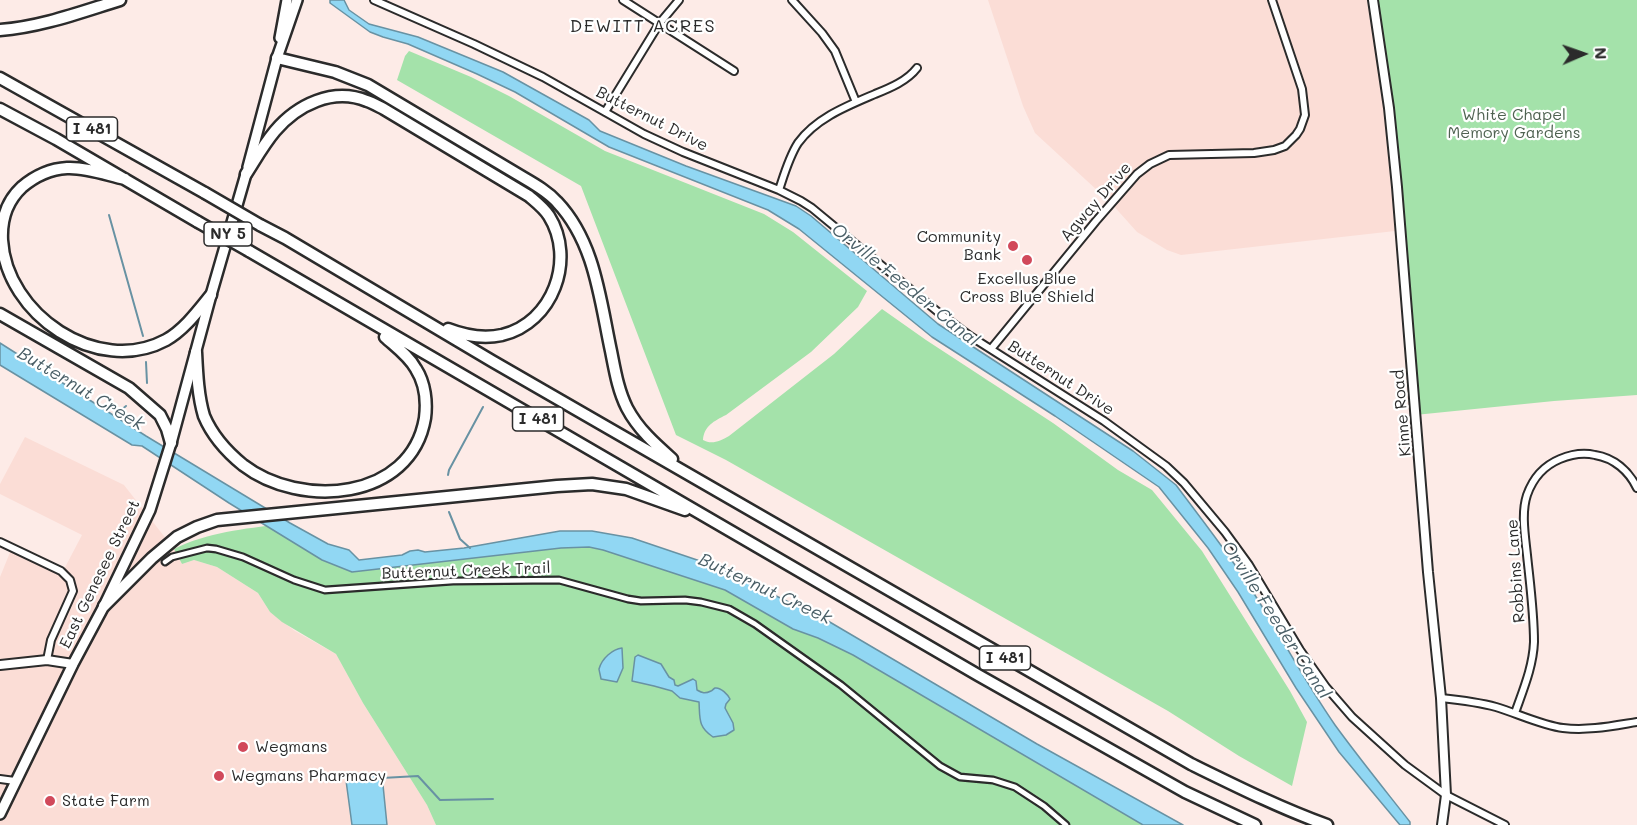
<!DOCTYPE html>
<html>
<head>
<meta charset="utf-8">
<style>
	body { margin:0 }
	#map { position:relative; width:1637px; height:825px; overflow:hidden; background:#fdebe7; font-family:Mali,sans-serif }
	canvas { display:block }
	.north { position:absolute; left:1553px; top:24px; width:60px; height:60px; -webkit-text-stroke:4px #fff; paint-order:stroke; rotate:88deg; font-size:16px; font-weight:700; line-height:24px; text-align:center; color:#2b2b2b }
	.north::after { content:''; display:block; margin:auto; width:21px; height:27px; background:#2b2b2b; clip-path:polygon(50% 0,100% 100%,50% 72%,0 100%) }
</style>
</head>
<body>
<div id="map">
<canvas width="1637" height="825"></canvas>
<div class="north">N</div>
</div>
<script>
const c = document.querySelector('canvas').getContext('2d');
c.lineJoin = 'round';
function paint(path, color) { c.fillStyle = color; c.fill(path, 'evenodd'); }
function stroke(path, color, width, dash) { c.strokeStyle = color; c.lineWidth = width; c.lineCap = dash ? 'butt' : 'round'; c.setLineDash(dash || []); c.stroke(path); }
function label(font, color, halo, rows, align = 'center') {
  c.font = font + ' Mali,sans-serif'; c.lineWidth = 4.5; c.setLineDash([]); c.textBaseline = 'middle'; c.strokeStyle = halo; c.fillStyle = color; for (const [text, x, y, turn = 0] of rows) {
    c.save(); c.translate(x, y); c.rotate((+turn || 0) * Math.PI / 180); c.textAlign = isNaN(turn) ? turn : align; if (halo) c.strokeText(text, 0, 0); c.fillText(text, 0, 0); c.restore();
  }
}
paint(new Path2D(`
	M 988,0 L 1367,0 L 1385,110 L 1395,231 L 1181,255 L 1167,250 L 1137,232 L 1111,203 L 1035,133 L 1023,106 Z
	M 25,437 L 124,485 L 174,549 L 182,564 L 194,560 L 217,567 L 258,593 L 270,612 L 295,631 L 336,654 L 363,703 L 427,805 L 436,825 L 0,825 L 0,577 L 11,550 L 61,575 L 82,535 L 0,494 L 0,484 Z`), '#fbddd6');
paint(new Path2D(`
	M 1373,0 L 1637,0 L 1637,395 L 1554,401 L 1415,415 L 1397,187 Z
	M 409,51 L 471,77 L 509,96 L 605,151 L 764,214 L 793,232 L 867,291 L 858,307 L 811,352 L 726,415 C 714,421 704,426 703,440 C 712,445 720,441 729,436 L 834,354 L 882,309 L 926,340 L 1053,423 L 1118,470 L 1152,490 L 1202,551 L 1290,691 L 1307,722 L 1292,786 L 1239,756 L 1168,711 L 726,460 L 676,435 L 581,186 L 397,80 L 405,56 Z
	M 281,524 L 364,565 L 586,540 L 708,573 L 1168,825 L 436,825 L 427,805 L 363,703 L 336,654 L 282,622 L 270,612 L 258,593 L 217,567 L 194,560 L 182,564 L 174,549 C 208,532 244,529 281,524 Z`), '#a4e2aa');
const water = new Path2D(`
	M 330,0 L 344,0 L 349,10 L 369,24 L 418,37 L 503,72 L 589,120 L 600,131 L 686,166 L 796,206 L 811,216 L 938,324 L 1133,451 L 1176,485 C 1202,520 1230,555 1253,592 C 1281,636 1305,682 1335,725 C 1359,758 1385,790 1410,822 L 1410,825 L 1400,825 L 1339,752 L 1296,688 L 1238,592 L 1208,548 L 1159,487 L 1055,416 L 932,337 L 799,229 L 768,210 L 609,147 L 515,92 L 477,74 L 408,44 L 383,37 L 370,32 L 330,3 Z
	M 0,343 L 146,436 L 290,523 L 328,544 L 349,550 L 359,560 L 402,555 L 410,551 L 418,550 L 425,552 L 464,548 L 560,531 L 592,531 L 632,538 L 712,565 L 828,621 L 1037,744 L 1183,825 L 1143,825 L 853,655 L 818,638 L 793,629 L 725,590 L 603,550 L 589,547 L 561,548 L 352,572 L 322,560 L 229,503 L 142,446 L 132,445 L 0,365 Z
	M 622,648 L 623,668 L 617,682 L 601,679 C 601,678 599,670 599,669 C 602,658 613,649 622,648 Z
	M 638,655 L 661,664 L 669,677 L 674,680 L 675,685 L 678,686 L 693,679 L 696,681 L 697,690 C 702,693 705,694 711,691 C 712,691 713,689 715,688 C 721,687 728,695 730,699 L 726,704 L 725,708 L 733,723 L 734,730 L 726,735 L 713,737 C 698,727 700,719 699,702 L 680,698 L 672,691 L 654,686 L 632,681 L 635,657 Z
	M 345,773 L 382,775 L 387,825 L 352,825 Z`);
paint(water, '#91d7f3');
stroke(water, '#6892a3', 1.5);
stroke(new Path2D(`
	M 109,215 L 143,336
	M 146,362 L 147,383
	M 114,416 L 126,406
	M 448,475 L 449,470 L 483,407
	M 449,512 L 460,539 L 470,548
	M 382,778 L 418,776 L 440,800 L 493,799`), '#6892a3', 2);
const pedestrian = new Path2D(`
	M 165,562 L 172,557 L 207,548 L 216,549 L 243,557 L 294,580 L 325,590 L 453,581 L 559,580 L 628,599 L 641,601 L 685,600 L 701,602 L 729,609 L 755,624 L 841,685 L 940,766 L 960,777 L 993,780 L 1015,787 L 1044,806 L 1066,825`);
const minor = new Path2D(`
	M 374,0 L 474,44 L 543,77 L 644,134 L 683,152 L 779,190 L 801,201 L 812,208 L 938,312 L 970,336 L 1104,421 L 1166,466 L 1184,483 L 1225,532 L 1249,565 L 1300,650 L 1326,687 L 1352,717 L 1405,765 L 1446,795 L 1505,825
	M 623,0 L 734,71
	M 792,0 L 822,33 L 835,51 L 856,102
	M 605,112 L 659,24 L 679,0
	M 779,190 C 784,175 789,157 798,143 C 816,118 847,106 875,94 C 890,88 907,81 917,68
	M 991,349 L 1096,221 L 1137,174 L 1150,164 L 1169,155 L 1254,153 L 1274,150 L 1285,146 L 1296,135 L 1300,129 L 1305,115 L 1302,89 L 1272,0
	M 0,542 L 61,571 L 70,580 L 73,591 L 51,640 L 47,660
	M 1441,698 C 1460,700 1478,702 1496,707 C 1516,713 1544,726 1563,728 C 1588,731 1612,726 1637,722
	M 1515,713 C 1523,690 1533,667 1534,642 C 1534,613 1530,584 1527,555 C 1525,536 1521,513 1527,495 C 1533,478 1543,466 1560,459 C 1572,454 1582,452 1595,455 C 1614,458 1629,471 1637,488
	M 0,779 L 15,781`);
const tertiary = new Path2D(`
	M 1373,0 L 1389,108 L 1397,187 L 1428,572 L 1441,698 L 1446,795 L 1442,825
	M 0,665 L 47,660 L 73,664`);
const primary = new Path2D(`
	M 280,38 L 287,0
	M 248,167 L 277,58 L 297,0`);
const trunk = new Path2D(`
	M 0,814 L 73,664 L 104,606 L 150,510 L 171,443 L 211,295 L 246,174`);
const motorway = new Path2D(`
	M 0,30 C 41,27 81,12 120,0
	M 277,58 L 335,72 L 368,85 L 524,178 C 536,185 548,192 557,202 C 595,242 600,300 611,351 C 615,371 618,390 627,408 C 638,429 655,444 672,459
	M 0,78 L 205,193
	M 0,109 L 56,139 L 198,222
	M 246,174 C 255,160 264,144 275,131 C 297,105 333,87 367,101 C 373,103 378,106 384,109 L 529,196 C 536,202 544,208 549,216 C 576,259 553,323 502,335 C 483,339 466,336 448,329
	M 125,179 C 107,175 86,167 67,168 C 49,169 35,176 22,187 C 7,201 1,220 2,240 C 6,314 97,377 166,340 C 184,330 198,311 211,295
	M 260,225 L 285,238 L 492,361 L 1191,764 C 1236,786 1280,808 1327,825
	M 249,251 L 978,675 L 1185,792 L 1255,825
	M 0,314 L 129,388 L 160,415 L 167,429 L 171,443
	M 196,352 C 197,373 198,396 204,416 C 212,435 227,452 243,465 C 300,509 411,501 425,418 C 427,402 425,383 416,369 C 409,356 396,347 385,337
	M 104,606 L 152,558 L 177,537 L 197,527 L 217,520 L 557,486 L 592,484 L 626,489 L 685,510`);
stroke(pedestrian, '#2b2b2b', 9);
stroke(minor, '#2b2b2b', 10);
stroke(tertiary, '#2b2b2b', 12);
stroke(primary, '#2b2b2b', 14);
stroke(trunk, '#2b2b2b', 14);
stroke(motorway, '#2b2b2b', 15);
stroke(pedestrian, '#fff', 4.5);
stroke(minor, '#fff', 6);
stroke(tertiary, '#fff', 8);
stroke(primary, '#fff', 9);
stroke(trunk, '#fff', 9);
stroke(motorway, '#fff', 10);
const motorwayBridge = new Path2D(`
	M 205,193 L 260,225
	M 198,222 L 249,251`);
stroke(motorwayBridge, '#2b2b2b', 15, []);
stroke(motorwayBridge, '#fff', 10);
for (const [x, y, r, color] of [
	[1013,246,6,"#d1495b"],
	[1027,260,6,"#d1495b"],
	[243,747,6,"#d1495b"],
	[219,776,6,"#d1495b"],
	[50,801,6,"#d1495b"]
]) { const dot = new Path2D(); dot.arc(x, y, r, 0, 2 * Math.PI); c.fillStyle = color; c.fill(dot); stroke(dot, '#fff', 2); }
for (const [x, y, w] of [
	[92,129,51],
	[228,234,48],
	[538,419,51],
	[1005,658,51]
]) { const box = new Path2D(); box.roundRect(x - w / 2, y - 12, w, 24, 4.5); c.fillStyle = '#fff'; c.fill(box); stroke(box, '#2b2b2b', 1.5); }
label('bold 15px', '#2b2b2b', null, [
	["I 481",92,129],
	["NY 5",228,234],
	["I 481",538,419],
	["I 481",1005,658]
]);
label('16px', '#4f6251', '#fff', [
	["White Chapel",1514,115],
	["Memory Gardens",1514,133]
]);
label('16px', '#2b2b2b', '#fff', [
	["Butternut Drive",652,119,27],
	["Agway Drive",1096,202,-49],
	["Butternut Drive",1061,378,33],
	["Kinne Road",1402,413,-95],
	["Butternut Creek Trail",466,571,-2],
	["Robbins Lane",1516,571,-94],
	["East Genesee Street",100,574,-64]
]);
label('16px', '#2b2b2b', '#fff', [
	["Community",1001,237,"right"],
	["Bank",1001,255,"right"],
	["Excellus Blue",1027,279,"center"],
	["Cross Blue Shield",1027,297,"center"],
	["Wegmans",255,747],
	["Wegmans Pharmacy",231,776],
	["State Farm",62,801]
], 'left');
c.letterSpacing = '1.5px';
label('18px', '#2b2b2b', '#fff', [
	["DEWITT ACRES",643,26]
]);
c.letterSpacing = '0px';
label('italic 18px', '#4a5f67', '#fff', [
	["Orville Feeder Canal",905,285,39],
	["Butternut Creek",81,389,31],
	["Butternut Creek",765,589,25],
	["Orville Feeder Canal",1276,620,57]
]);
</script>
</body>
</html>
